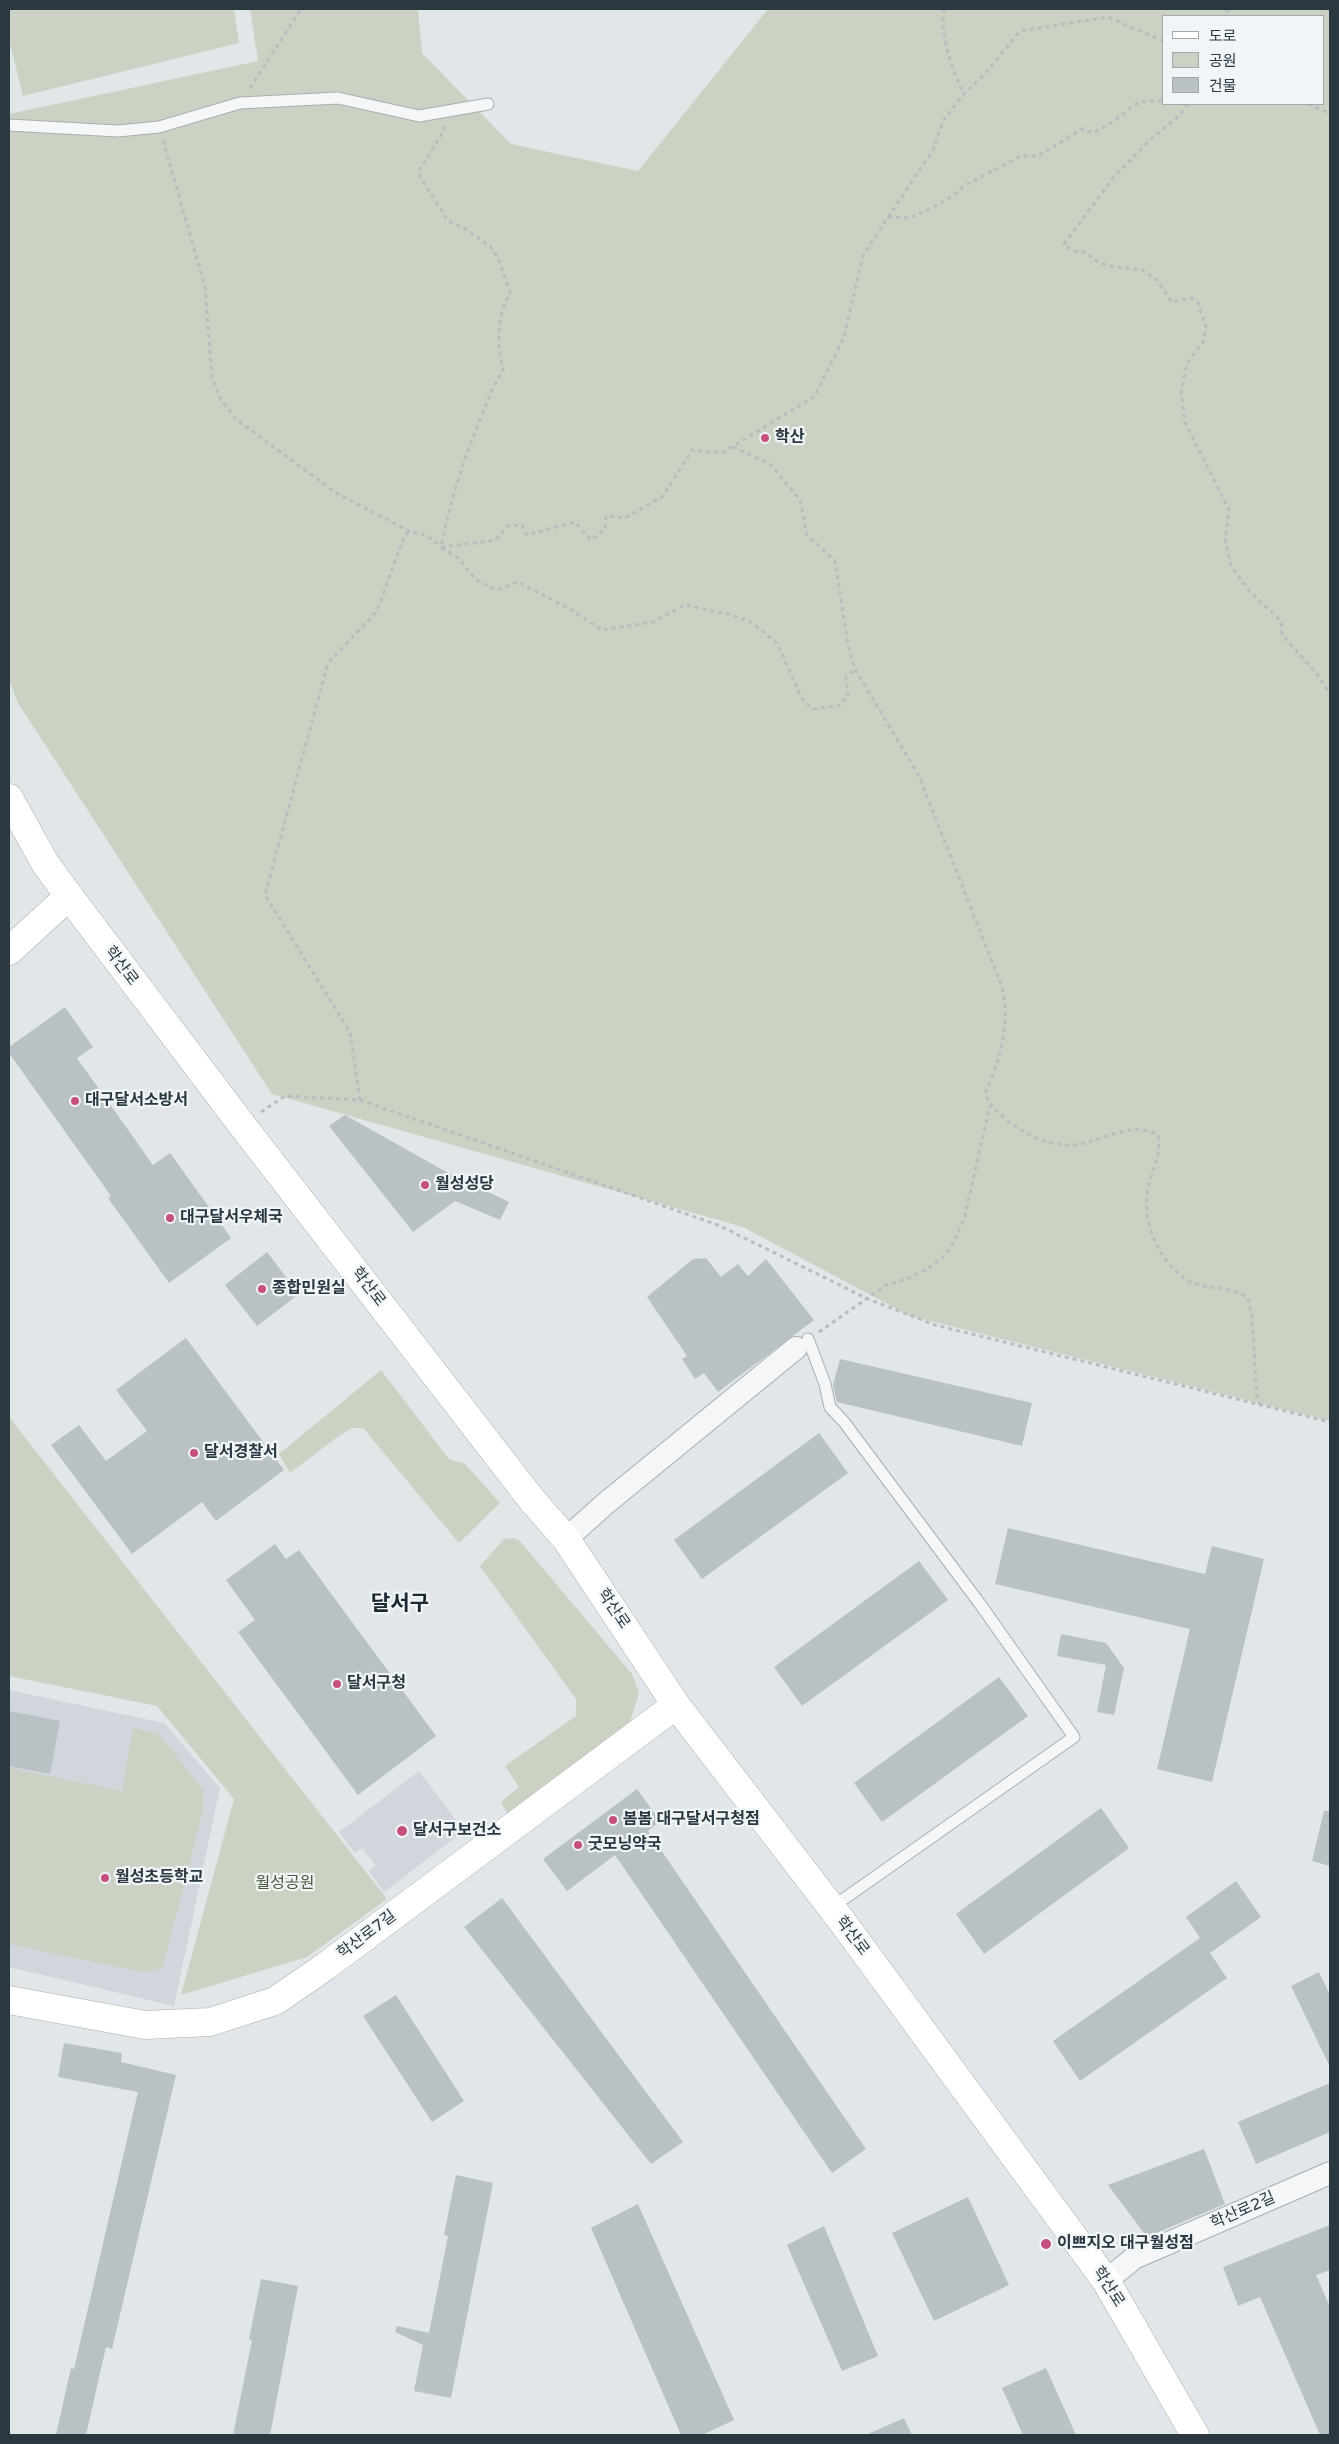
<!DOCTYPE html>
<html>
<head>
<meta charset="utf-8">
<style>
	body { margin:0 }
	#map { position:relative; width:1339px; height:2444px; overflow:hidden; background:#e1e6e9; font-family:"Varela Round","Noto Sans KR",sans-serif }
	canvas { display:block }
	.frame { position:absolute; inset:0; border:10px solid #2b3840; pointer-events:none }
	.legend { position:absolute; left:1162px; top:15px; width:162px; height:90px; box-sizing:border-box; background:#f1f5f7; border:1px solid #a2a9ae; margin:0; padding:6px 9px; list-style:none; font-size:15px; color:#2b3840 }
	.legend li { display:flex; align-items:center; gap:10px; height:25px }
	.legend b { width:25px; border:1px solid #a2a9ae }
</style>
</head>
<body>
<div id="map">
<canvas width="1339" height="2444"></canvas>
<div class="frame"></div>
<ul class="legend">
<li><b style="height:6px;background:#fff"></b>도로</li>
<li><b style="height:14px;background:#cbd2c3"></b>공원</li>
<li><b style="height:14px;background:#b9c1c5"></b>건물</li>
</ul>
</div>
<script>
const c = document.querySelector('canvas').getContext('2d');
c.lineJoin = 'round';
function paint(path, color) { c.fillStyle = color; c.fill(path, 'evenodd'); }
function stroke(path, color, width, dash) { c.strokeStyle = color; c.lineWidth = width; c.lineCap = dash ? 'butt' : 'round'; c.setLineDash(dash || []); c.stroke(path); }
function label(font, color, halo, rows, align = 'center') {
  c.font = font + ' "Varela Round","Noto Sans KR",sans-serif'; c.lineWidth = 4.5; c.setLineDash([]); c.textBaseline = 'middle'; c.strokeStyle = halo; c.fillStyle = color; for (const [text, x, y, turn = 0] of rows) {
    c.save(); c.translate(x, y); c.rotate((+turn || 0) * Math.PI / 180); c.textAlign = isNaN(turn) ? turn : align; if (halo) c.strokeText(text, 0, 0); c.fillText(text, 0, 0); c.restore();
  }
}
paint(new Path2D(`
	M 9,1690 L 164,1723 L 220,1788 L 174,2006 L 9,1967 Z
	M 419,1771 L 464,1831 L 384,1892 L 369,1871 L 376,1866 L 362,1848 L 355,1853 L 339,1832 Z`), '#d0d6db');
paint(new Path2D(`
	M 9,9 L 234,9 L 239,43 L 23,96 L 9,39 Z
	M 250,9 L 418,9 L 422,53 L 511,144 L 638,171 L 768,9 L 1330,9 L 1330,1421 L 910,1316 L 743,1227 L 272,1094 L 18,703 L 9,680 L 9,114 L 258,61 ZM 1163,16 L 1323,16 L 1323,104 L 1163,104 Z
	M 381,1370 L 449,1459 L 465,1464 L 500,1503 L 459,1543 L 363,1428 L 352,1428 L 336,1438 L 290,1473 L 279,1454 Z
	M 9,1417 L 387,1899 L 307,1957 L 181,1995 L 234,1799 L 157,1706 L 9,1676 Z
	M 513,1538 L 519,1540 L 632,1674 L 639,1693 L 628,1728 L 511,1820 L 501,1802 L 519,1787 L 505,1766 L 576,1716 L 576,1699 L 480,1566 L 504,1539 Z
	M 133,1728 L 159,1734 L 203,1790 L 203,1810 L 163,1967 L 153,1971 L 137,1971 L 9,1944 L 9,1768 L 122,1791 Z`), '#cbd2c3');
paint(new Path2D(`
	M 65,1007 L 93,1047 L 77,1058 L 153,1165 L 170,1153 L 231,1238 L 169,1283 L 108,1198 L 111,1196 L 9,1053 L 9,1047 Z
	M 345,1115 L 443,1170 L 509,1202 L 500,1220 L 455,1201 L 413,1232 L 329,1126 Z
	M 267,1252 L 299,1294 L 257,1326 L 225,1285 Z
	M 706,1258 L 721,1277 L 738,1264 L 748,1276 L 766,1259 L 814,1320 L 718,1392 L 704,1373 L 695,1379 L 682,1359 L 687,1356 L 647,1297 L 693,1259 Z
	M 186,1338 L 284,1470 L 216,1521 L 202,1502 L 132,1554 L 51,1445 L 79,1425 L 106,1461 L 147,1431 L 116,1390 Z
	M 840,1359 L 1032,1403 L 1022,1446 L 837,1402 L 833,1385 Z
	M 819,1433 L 848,1473 L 702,1579 L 674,1540 Z
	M 1008,1528 L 1205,1574 L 1212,1546 L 1264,1559 L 1212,1782 L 1157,1769 L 1190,1629 L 995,1584 Z
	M 275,1544 L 286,1559 L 299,1550 L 436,1736 L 358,1795 L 238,1632 L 255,1620 L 226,1580 Z
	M 919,1561 L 948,1600 L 802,1706 L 774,1667 Z
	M 1061,1634 L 1106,1643 L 1124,1668 L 1114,1715 L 1097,1712 L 1106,1665 L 1057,1656 Z
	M 999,1677 L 1028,1716 L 882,1822 L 854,1783 Z
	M 9,1711 L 60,1721 L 50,1774 L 9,1766 Z
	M 637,1789 L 660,1821 L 648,1831 L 866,2149 L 832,2173 L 615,1855 L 567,1891 L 543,1859 Z
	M 1101,1808 L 1129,1848 L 984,1954 L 956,1914 Z
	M 1324,1811 L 1330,1811 L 1330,1866 L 1312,1861 Z
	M 1236,1881 L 1261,1917 L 1210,1953 L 1227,1978 L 1080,2081 L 1053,2041 L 1200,1938 L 1186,1917 Z
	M 502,1898 L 683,2142 L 651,2164 L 464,1927 Z
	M 1319,1972 L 1330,1995 L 1330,2067 L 1291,1986 Z
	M 396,1995 L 464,2101 L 432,2122 L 363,2016 Z
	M 64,2043 L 122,2053 L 121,2062 L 176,2075 L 112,2349 L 106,2347 L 86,2435 L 56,2435 L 71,2368 L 74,2369 L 138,2092 L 58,2077 Z
	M 1330,2083 L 1330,2132 L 1256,2164 L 1238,2122 Z
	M 1204,2149 L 1225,2204 L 1147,2237 L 1108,2185 Z
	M 456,2175 L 493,2183 L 451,2398 L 414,2391 L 423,2345 L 395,2332 L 397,2326 L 429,2333 L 448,2236 L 444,2235 Z
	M 968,2197 L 1009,2285 L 934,2321 L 892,2233 Z
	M 638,2204 L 734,2420 L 702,2435 L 681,2435 L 591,2228 Z
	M 1330,2225 L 1330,2270 L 1316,2275 L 1330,2307 L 1330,2435 L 1320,2435 L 1260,2297 L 1238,2306 L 1223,2267 Z
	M 824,2226 L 878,2356 L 842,2371 L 787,2245 Z
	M 261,2279 L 298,2286 L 270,2435 L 233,2435 L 252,2340 L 249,2339 Z
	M 1046,2368 L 1076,2435 L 1023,2435 L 1002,2388 Z
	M 904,2418 L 912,2435 L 866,2435 Z`), '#b9c1c5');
const lane = new Path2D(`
	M 9,125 L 118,131 L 159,127 L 240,103 L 338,98 L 419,116 L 488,104
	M 808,1339 L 825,1384 L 830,1407 L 844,1422 L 980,1604 L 1074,1737 L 831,1908`);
const street = new Path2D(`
	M 566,1539 L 605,1504 L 796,1348
	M 1106,2281 L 1134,2258 L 1330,2173`);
const secondary = new Path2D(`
	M 9,798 L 45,863 L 69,896 L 242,1125 L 532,1500 L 566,1539 L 676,1705 L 841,1920 L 1106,2281 L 1195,2435
	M 9,951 L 69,896
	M 9,2000 L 145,2025 L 210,2022 L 275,2001 L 326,1966 L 676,1705`);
stroke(lane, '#a7aeb3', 13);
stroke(street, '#a7aeb3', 24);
stroke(secondary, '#a7aeb3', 29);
stroke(new Path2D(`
	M 944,9 C 940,36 952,70 964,94
	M 1226,9 L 1230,16
	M 250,88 L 301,9
	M 1188,104 L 1180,115 L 1152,138 L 1113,178 L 1064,244 L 1072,251 L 1084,252 L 1100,263 L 1115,267 L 1142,270 L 1157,280 L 1172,302 L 1192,298 L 1198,303 L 1206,327 L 1203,342 L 1187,363 L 1181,392 L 1185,422 L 1229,510 L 1225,540 L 1231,566 L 1250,592 L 1281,621 L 1282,635 L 1317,674 L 1330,694
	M 1308,104 L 1330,113
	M 445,126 L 443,132 L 418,173 L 448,221 L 464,228 L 490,246 L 497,256 L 510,292 L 502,311 L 499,333 L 499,347 L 503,371 C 492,386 489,398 482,415 C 464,458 450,502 441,547 L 458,558 L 476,580 L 497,590 L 518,582 L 568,608 L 602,630 L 653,622 L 685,605 L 728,614 L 751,622 L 777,643 L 802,699 L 813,709 L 841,705 L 848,695 L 846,677 L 855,669
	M 163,140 L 205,287 L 212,378 L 221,400 L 236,419 L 336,493 L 411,532
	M 888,217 L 908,218 L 921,213 L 947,200 L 964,186 L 1021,156 L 1038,156 L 1082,129 L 1093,133 C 1100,129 1107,125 1114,121 C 1136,105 1132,100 1163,101
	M 733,447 L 770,464 L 800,500 L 807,535 L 835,561 L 848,645 L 855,669 L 919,776 L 1002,987 C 1011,1023 1000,1061 985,1093 C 990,1108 1000,1114 1012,1124 C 1029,1136 1048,1145 1069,1145 C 1096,1146 1133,1117 1158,1136 C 1162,1152 1152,1170 1149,1185 C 1140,1219 1157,1260 1187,1280 C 1205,1292 1232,1283 1248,1299 L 1252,1317 L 1257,1398 L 1260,1405
	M 360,1100 L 350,1032 L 265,895 L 328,663 L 377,611 L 405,534 C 420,530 431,537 441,547 L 496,540 L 507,526 L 522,525 L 527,535 L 575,522 L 591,540 L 605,529 L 606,516 L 625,518 L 663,496 L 692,450 L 722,453 L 815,396 L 844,337 L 863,255 L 933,150 L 943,121 L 964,94 L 984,75 L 1020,31 L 1108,17 L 1163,41
	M 261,1112 L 285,1096 L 360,1100 L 718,1225 L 868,1299 L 935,1325 L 1330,1422
	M 819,1332 L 886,1285 L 909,1278 L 925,1270 L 940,1260 L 950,1249 L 964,1219 L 990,1106`), '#b8bdc1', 3, [4, 4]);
stroke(lane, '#f4f6f8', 11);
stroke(street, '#f4f6f8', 22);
stroke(secondary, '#fff', 28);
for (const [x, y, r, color] of [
	[765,438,5,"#c55080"],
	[75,1101,5,"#c55080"],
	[425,1185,5,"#c55080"],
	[170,1218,5,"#c55080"],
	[262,1289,5,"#c55080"],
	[194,1453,5,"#c55080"],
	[337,1684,5,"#c55080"],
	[613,1820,5,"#c55080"],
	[402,1831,6,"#c55080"],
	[578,1845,5,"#c55080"],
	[105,1878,5,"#c55080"],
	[1046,2244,6,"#c55080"]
]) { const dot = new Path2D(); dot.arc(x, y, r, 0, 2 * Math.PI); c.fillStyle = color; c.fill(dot); stroke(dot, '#f1f5f7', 2); }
label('bold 16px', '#2b3840', '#f1f5f7', [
	["학산",775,438],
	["대구달서소방서",85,1101],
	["월성성당",435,1185],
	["대구달서우체국",180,1218],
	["종합민원실",272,1289],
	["달서경찰서",204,1453],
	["달서구청",347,1684],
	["봄봄 대구달서구청점",623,1820],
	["달서구보건소",413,1831],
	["굿모닝약국",588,1845],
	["월성초등학교",115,1878],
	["이쁘지오 대구월성점",1057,2244]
], 'left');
label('16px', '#2b3840', '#f1f5f7', [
	["학산로",121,966,53],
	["학산로",368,1287,52],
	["학산로",613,1609,56],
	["학산로7길",367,1935,-37],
	["학산로",852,1936,53],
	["학산로2길",1243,2211,-24],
	["학산로",1108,2287,57]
]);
label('16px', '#485a39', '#f1f5f7', [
	["월성공원",285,1884]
]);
label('bold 21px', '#1d2931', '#f1f5f7', [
	["달서구",400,1604]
]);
</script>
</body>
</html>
